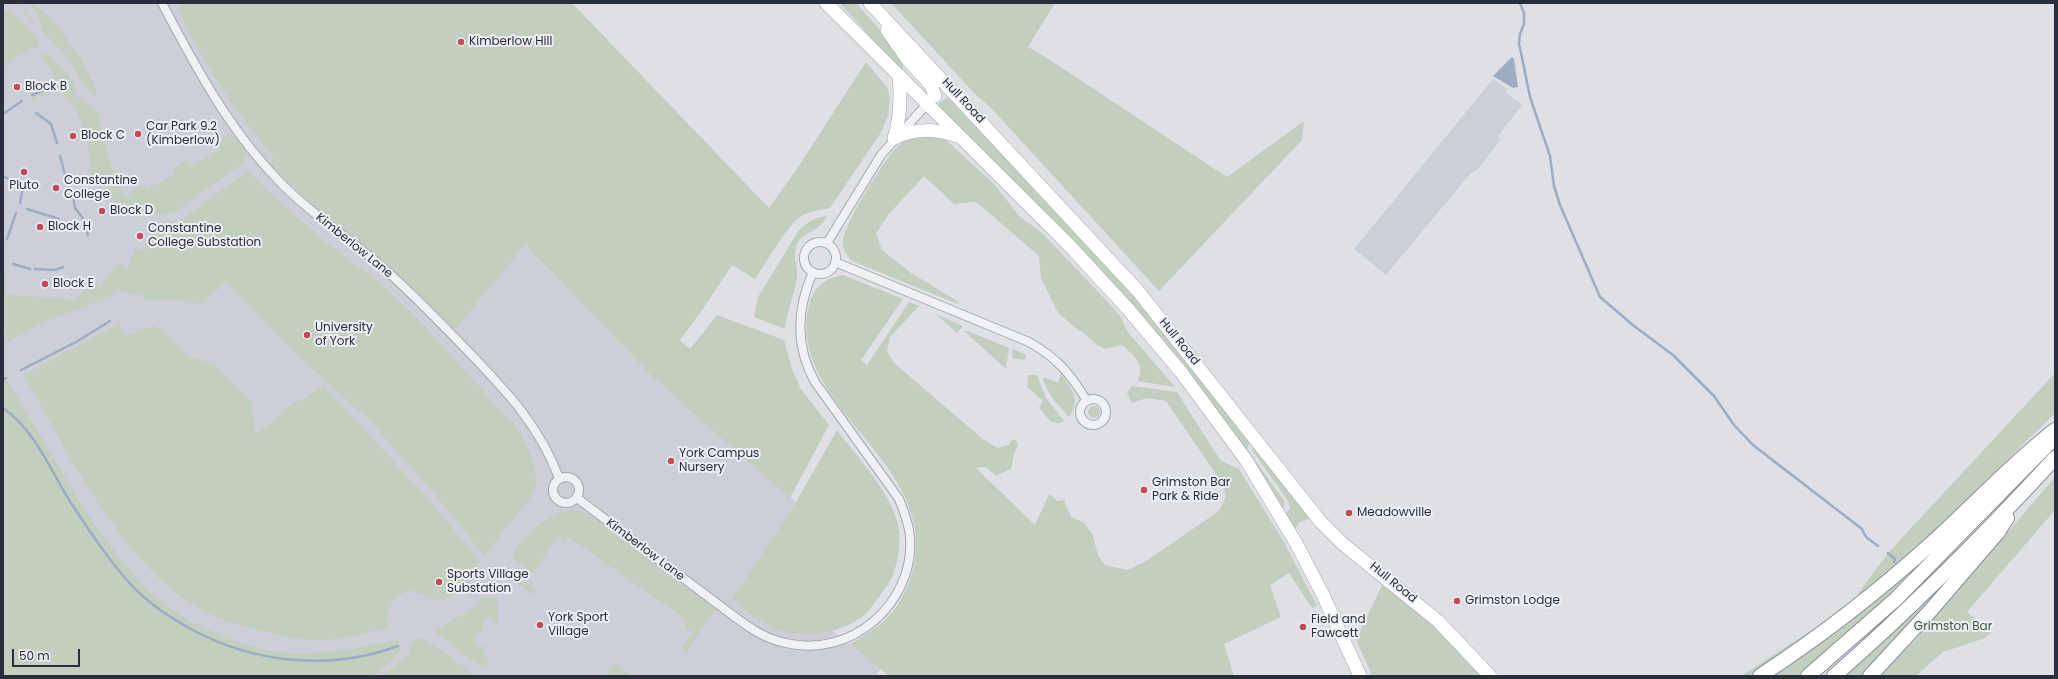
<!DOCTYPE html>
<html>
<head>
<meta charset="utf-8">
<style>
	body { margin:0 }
	#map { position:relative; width:2058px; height:679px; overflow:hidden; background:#dee0e6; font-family:Poppins,sans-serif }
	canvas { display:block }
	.frame { position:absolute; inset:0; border:4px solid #282e3b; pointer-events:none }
	.scale { position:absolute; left:12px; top:649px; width:68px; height:18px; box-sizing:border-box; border:2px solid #282e3b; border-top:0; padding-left:5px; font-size:12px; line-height:14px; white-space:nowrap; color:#282e3b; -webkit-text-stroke:3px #edeff4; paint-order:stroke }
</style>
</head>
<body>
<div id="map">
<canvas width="2058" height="679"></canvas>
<div class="frame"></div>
<div class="scale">50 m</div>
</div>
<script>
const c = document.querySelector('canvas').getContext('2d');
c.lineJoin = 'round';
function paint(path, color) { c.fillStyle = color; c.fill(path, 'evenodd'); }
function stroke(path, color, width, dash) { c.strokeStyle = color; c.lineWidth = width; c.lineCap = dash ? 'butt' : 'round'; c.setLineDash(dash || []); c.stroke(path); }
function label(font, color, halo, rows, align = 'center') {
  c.font = font + ' Poppins,sans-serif'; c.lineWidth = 4; c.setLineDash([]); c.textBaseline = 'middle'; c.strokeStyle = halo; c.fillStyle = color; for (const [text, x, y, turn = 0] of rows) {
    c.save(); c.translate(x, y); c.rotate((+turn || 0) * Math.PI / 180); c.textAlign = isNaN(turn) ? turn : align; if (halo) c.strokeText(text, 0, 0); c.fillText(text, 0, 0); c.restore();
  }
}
paint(new Path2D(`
	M 3,3 L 291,3 L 654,379 L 796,502 L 743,585 L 834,632 L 881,668 L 875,676 L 3,676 Z
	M 1493,79 L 1507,89 L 1505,92 L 1522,105 L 1498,136 L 1501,139 L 1477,170 L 1470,174 L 1386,275 L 1354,249 Z`), '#cccfd7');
paint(new Path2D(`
	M 12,3 L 18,4 L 33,20 L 33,23 L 20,8 Z
	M 30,3 C 57,15 91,70 98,98 L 87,90 L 66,55 L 41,29 L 40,20 Z
	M 184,3 L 572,3 L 769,208 L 800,164 L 866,62 L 887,87 L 890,98 L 888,116 L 880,134 L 830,208 C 821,210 809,211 801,216 C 786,226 766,264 755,279 L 732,265 L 705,306 L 680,340 L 690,349 L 717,315 L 784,340 L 792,369 L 801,389 L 829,425 L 790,498 L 654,379 L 525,245 L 454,331 L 379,259 L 323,215 L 270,164 L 274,158 L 232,104 L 199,51 L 177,8 Z
	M 840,3 L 856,3 L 889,40 L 902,58 L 904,75 Z
	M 891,3 L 1055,3 L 1028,47 L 1044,56 L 1227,177 L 1304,121 L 1302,140 L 1159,291 L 991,108 L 975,94 Z
	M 3,9 L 13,13 L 38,39 L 38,47 L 31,48 L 3,67 Z
	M 41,54 C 58,56 76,80 76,96 L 98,111 C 104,140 109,174 128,197 L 131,191 L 144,184 L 147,189 L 175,174 L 173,168 L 186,160 L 189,166 L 220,150 L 217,143 L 229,135 L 234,135 C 244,147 251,149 242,164 L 175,212 C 165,214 154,215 144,212 C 133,209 126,201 114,202 L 103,175 L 92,180 L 89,170 L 92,168 C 85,140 84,98 51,89 L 45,97 L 38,94 L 33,101 L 29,95 L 56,82 L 51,70 Z
	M 946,98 L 950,98 L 1082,236 L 1147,311 L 1250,442 L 1247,449 L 1285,502 L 1283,509 C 1242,445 1199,383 1150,325 C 1085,248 1011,179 939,107 L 939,103 Z
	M 915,136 L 942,136 L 995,185 L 1019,216 L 1041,232 L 1108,302 L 1120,316 L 1127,331 L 1175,387 L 1138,381 C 1146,365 1133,355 1122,345 L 1105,349 L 1097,345 L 1082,331 L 1079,331 L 1058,313 L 1041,278 L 1039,256 L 981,206 L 974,202 L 954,204 L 924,176 L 888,215 L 876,234 L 882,250 L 911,273 L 959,302 L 958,304 L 852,261 C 847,255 842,249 843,241 C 844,224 886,155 901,143 C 905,140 910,138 915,136 Z
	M 248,171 L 284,206 L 332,247 L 379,282 L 412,313 L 517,428 L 529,451 L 535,467 L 536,486 L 529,500 L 484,556 L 450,512 L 371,422 L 297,355 L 226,282 L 206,301 L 199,304 L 180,299 L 143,300 L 142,295 L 129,293 L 117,289 L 110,297 L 46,321 L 8,342 L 3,322 L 3,276 L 6,275 L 5,294 L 74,300 L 94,281 L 100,287 L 120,262 L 128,268 L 135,248 L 145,251 L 152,234 L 151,224 L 181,220 Z
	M 827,216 C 818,233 805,231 798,242 C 791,255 799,266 797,278 C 794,296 787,311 785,329 L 754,317 L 758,297 L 799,230 C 808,222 815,217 827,216 Z
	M 843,275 L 903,299 L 861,360 L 867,365 L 909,302 L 919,306 L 890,337 L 887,351 L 894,363 L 984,440 L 998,448 L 1009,445 L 1012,440 L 1016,440 L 1018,446 L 1014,454 L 1011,469 L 996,476 L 986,467 L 976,468 L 1035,525 L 1049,494 L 1057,501 L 1064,500 L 1071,517 L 1083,522 L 1092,533 L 1098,555 L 1105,565 L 1127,570 L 1143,563 L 1219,511 L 1226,496 L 1222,483 L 1166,401 L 1147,398 L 1132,403 L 1127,393 L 1132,386 L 1177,392 L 1220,460 L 1239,469 L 1284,542 L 1317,606 L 1312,608 L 1289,573 L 1270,585 L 1281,617 L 1224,644 L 1234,676 L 889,676 L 850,644 C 863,636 879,627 889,616 C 903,602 912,578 915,559 C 930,456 785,404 809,304 C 814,286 826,278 843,275 Z
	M 936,314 L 963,326 L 957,333 Z
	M 119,323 L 126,336 L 155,325 L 188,356 L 214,364 L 251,400 L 255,435 L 296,401 L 300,401 L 324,386 L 431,502 L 479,560 L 477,565 L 483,571 L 451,597 L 434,600 L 410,590 C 391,597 387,608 387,628 C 362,634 335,642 309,640 C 292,638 275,634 258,630 C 236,624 213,618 193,605 C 121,561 65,448 24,375 Z
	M 965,330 L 1009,348 L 1006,369 L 964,331 Z
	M 1013,349 L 1026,355 L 1025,360 L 1012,358 Z
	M 3,373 L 87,514 L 123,562 L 149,592 L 188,620 L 229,639 L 265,650 L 298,654 L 333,652 L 398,640 L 401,649 L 393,660 L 373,676 L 3,676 Z
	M 1061,373 C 1071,389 1082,399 1069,417 L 1052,398 L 1043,380 L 1044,377 L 1058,383 Z
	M 2055,373 L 2055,413 C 2013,455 1971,496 1927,537 C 1905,557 1884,582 1857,595 L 1888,553 Z
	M 1028,375 L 1037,375 L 1046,398 L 1064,421 C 1050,428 1046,415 1039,407 L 1043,401 L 1027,387 Z
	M1088 412a6 6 0 1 1 12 0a6 6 0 1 1-12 0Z
	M 837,430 C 857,457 890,491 898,524 C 902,541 898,567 889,583 C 885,590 879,596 875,602 C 871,607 868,613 863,616 C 842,632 812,638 786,632 C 765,627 748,611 732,599 L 796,502 Z
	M 1253,446 L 1311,518 L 1300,522 L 1294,530 L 1286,513 L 1290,508 L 1288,501 L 1252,450 Z
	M 2055,477 L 2055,510 L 1967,612 L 1992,632 L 1985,638 L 1943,652 L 1916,676 L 1878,676 L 1915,640 Z
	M 569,510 C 584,510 591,514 602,524 L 716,609 L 687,652 L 681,648 L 692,632 L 685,627 L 688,621 L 568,537 L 564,542 L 557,538 L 534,571 L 537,573 L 536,575 L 513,559 L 513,552 C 528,534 546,515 569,510 Z
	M 501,568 L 504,568 L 537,590 L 534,595 L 500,572 Z
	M 493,576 L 498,594 L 481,591 Z
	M 1900,577 L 1909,578 L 1800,676 L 1769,676 Z
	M 1383,583 L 1441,633 L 1481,676 L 1370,676 L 1372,675 L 1356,640 Z
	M 1937,589 L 1940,592 L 1863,676 L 1842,676 Z
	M 483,596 L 497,599 L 497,625 L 492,618 L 486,619 L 482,623 L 483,631 L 477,633 L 474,640 L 478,647 L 487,647 L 482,653 L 489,660 L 484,666 L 480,666 L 434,631 L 478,605 L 480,598 Z
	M 1820,625 L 1756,674 L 1753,676 L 1741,676 Z
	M 422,637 L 477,676 L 383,676 L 409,654 L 409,643 Z
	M 614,663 L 633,676 L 605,676 Z`), '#c2cfbf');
paint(new Path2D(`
	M 1512,57 L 1514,59 L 1518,87 L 1513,88 L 1493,76 Z`), '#9bacc3');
stroke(new Path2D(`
	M 1520,3 L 1524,13 L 1524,24 L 1520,34 L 1519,43 L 1530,97 L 1550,156 L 1554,186 L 1560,205 L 1600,297 L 1634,326 L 1673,355 L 1714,396 L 1734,425 L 1753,445 L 1862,529 L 1866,537 L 1878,546
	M 32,95 L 49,88
	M 36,113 L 51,124 L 57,143
	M 3,114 L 22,101
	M 60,156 L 65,175
	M 3,176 L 23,187 L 20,203
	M 73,196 L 75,208 L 82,217 L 88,235
	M 27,209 L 59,219
	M 7,239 L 16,213
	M 13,264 L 30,269
	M 35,269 L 55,270 L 63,267
	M 21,370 L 76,342 L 110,321
	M 3,380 L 6,378
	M 3,408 C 36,431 50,470 71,503 C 90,532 110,562 134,588 C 146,600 162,612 177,621 C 243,662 324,673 398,646
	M 1888,553 L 1895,559 L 1894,562`), '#9bacc3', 2.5);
const minor = new Path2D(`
	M 162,3 C 197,70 233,137 288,190 C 317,218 351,240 381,266 C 409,290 436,318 462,345 C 503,388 538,422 559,478
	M804 258a16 16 0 1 1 32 0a16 16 0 1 1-32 0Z
	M 827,243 L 881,155 L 927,104
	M 835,262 L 1029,342 C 1057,358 1070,373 1087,401
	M1080 412a13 13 0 1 1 26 0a13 13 0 1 1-26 0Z
	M553 490a13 13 0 1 1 26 0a13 13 0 1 1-26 0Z
	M 577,498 L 735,617 C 751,629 766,639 786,643 C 851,659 915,603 910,537 C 909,524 904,511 899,499 L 815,382 C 795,346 796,310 813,272`);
const primary = new Path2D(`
	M 826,3 L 1066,242 L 1128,309 L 1181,372 L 1246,460 L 1296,543 L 1323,595 L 1360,676
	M 870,3 L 1138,291 L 1320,521 L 1343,544 L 1438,621 L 1490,676
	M 887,30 L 908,60 L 931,85 L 935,96
	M 894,138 C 916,128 935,129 957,136
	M 894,138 C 901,117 901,97 899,75`);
const trunk = new Path2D(`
	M 1760,676 C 1821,636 1879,591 1933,542 C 1974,505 2011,464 2055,430
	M 1808,676 L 1896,599 L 2051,441
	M 1834,676 C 1912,608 1985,534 2055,458
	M 1870,676 L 1931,610 L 1998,532 L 2007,518`);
stroke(minor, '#a4a7af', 10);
stroke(primary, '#9ea4b1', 14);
stroke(trunk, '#868d9b', 16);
stroke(minor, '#f0f1f5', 8);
stroke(primary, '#fff', 13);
stroke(trunk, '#fff', 14);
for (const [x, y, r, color] of [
	[461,42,4,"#c24c56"],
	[17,87,4,"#c24c56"],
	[138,134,4,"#c24c56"],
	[73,136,4,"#c24c56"],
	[24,172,4,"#c24c56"],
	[56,188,4,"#c24c56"],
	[102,211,4,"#c24c56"],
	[40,227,4,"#c24c56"],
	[140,236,4,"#c24c56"],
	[45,284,4,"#c24c56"],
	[307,335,4,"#c24c56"],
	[671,461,4,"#c24c56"],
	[1144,490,4,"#c24c56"],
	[1349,513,4,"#c24c56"],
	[439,582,4,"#c24c56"],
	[1457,601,4,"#c24c56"],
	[540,625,4,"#c24c56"],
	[1303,627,4,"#c24c56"]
]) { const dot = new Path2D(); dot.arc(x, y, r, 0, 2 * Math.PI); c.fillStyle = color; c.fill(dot); stroke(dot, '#edeff4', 1.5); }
label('12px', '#282e3b', '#edeff4', [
	["Kimberlow Hill",469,42],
	["Block B",25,87],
	["Car Park 9.2",146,127],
	["(Kimberlow)",146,141],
	["Block C",81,136],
	["Constantine",64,181],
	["College",64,195],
	["Pluto",24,186,"center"],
	["Block D",110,211],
	["Block H",48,227],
	["Constantine",148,229],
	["College Substation",148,243],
	["Block E",53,284],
	["University",315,328],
	["of York",315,342],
	["York Campus",679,454],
	["Nursery",679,468],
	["Grimston Bar",1152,483],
	["Park & Ride",1152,497],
	["Meadowville",1357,513],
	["Sports Village",447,575],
	["Substation",447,589],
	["Grimston Lodge",1465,601],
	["York Sport",548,618],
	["Village",548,632],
	["Field and",1311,620],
	["Fawcett",1311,634]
], 'left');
label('12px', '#282e3b', '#edeff4', [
	["Hull Road",963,101,47],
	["Kimberlow Lane",354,246,39],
	["Hull Road",1179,342,51],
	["Kimberlow Lane",645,550,37],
	["Hull Road",1393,583,39]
]);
label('12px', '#3b5637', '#edeff4', [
	["Grimston Bar",1953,627]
]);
</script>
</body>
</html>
